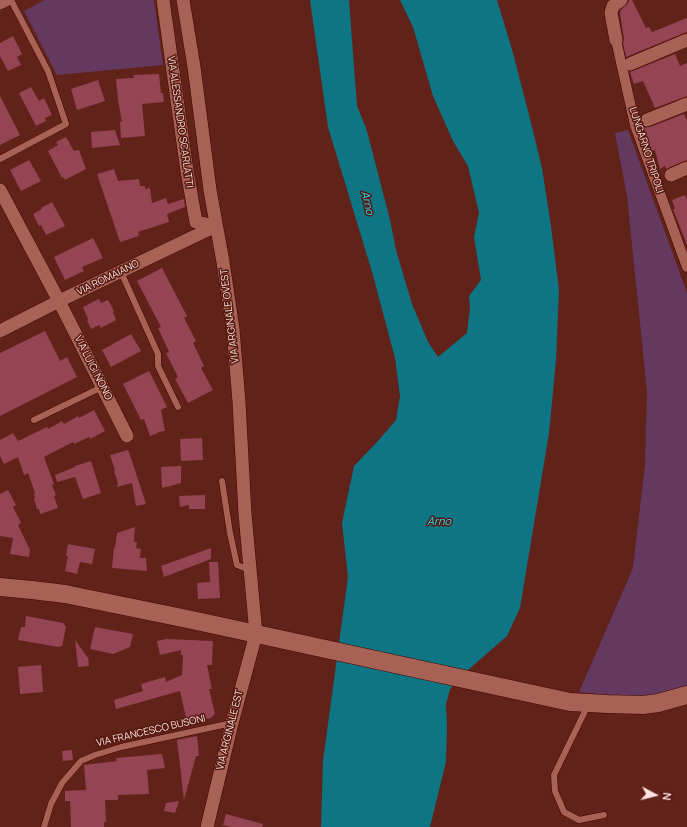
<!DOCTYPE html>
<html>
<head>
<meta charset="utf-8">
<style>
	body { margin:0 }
	#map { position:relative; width:687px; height:827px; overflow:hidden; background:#612219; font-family:Manrope,sans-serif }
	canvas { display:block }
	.north { position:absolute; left:635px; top:775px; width:40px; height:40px; -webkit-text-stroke:3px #55170f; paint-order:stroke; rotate:97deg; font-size:11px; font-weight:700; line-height:16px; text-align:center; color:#fce3de }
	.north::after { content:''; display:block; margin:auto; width:14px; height:18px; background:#fce3de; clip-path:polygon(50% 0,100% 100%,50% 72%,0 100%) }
</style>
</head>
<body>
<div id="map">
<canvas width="687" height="827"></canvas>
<div class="north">N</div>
</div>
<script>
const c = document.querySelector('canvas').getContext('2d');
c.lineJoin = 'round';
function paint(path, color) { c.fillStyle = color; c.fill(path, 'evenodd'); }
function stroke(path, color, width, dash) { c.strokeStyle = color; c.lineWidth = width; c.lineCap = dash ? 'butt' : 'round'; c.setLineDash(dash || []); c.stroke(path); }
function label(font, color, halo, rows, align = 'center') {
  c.font = font + ' Manrope,sans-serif'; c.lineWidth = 3; c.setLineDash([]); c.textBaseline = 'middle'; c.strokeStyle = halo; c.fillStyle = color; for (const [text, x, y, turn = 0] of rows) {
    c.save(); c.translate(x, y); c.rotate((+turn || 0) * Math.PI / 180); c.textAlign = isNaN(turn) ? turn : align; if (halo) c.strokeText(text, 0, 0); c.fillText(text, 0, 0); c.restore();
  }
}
paint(new Path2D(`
	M 45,0 L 154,0 L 163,65 L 57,75 L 24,11 Z
	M 628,130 L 687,293 L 687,690 L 654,700 L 579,692 L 633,568 L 645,464 L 647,391 L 627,196 L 615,133 Z`), '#63395f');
paint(new Path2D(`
	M 310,0 L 349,0 L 357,106 L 366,128 L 372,150 L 390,220 L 396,250 L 412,304 L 428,342 L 438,357 L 467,333 L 470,308 L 469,296 L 481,280 L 474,237 L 479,213 L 468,166 L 453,141 L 433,96 L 413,27 L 400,0 L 497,0 L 513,53 L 529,115 L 542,168 L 551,226 L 559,290 L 556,360 L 549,433 L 520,608 L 507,636 L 468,670 L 450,689 L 446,704 L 447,728 L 446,762 L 430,827 L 321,827 L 323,761 L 348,577 L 342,523 L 354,466 L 377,442 L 396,420 L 400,396 L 395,358 L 373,275 L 328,127 Z`), '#0d7583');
paint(new Path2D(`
	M 629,0 L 632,0 L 646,28 L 649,27 L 652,32 L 687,18 L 687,32 L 684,33 L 626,57 L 623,43 L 624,39 L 620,13 L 621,10 L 628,3 Z
	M 13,36 L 22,54 L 17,57 L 21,65 L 8,71 L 0,56 L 0,43 Z
	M 675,54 L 680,66 L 687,63 L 687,96 L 655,108 L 643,81 L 634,84 L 630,72 Z
	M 159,74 L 161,93 L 163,93 L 164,102 L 142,104 L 145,136 L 121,138 L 120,122 L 122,122 L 118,100 L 116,79 L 134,78 L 133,75 Z
	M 98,80 L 105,101 L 77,110 L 71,89 Z
	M 31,87 L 39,101 L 44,98 L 52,115 L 45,118 L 46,121 L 36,126 L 19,93 Z
	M 0,96 L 20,135 L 0,145 Z
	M 684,114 L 687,121 L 687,160 L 684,161 L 666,169 L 665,166 L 660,169 L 655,150 L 652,151 L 643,128 L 650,127 Z
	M 115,130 L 120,145 L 92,148 L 91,132 Z
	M 66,137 L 74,151 L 79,150 L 86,169 L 65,180 L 64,177 L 62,178 L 48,151 L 58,145 L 56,142 Z
	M 29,160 L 41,181 L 21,191 L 10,170 Z
	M 114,169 L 118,181 L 139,179 L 140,186 L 145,186 L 145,189 L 150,188 L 152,203 L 166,198 L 168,204 L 184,199 L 185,207 L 167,214 L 169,222 L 138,232 L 139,236 L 120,242 L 97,174 Z
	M 685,195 L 687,200 L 687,245 L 673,209 L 675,209 L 672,200 Z
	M 52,202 L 65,226 L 46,235 L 41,225 L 39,226 L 33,214 L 42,209 L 41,208 Z
	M 93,238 L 103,258 L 82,267 L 84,271 L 65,280 L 54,257 Z
	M 162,268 L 187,316 L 184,318 L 196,341 L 193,343 L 204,366 L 201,368 L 213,390 L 188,403 L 175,379 L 178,377 L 166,353 L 169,352 L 158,328 L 161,327 L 137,281 Z
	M 99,299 L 101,303 L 108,300 L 114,311 L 113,312 L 116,320 L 101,328 L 99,325 L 91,329 L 87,320 L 88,319 L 83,307 Z
	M 45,331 L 60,361 L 67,357 L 77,377 L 0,416 L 0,353 Z
	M 131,334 L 141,351 L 111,367 L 102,350 Z
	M 149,371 L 167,407 L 161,410 L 165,431 L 158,432 L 158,433 L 150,436 L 144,419 L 141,420 L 123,384 Z
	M 94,410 L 105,431 L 90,439 L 89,437 L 74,444 L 73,442 L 44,457 L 54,484 L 52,485 L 56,495 L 54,496 L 58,508 L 40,514 L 39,509 L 37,509 L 34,499 L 35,499 L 34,494 L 35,493 L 28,473 L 24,475 L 18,457 L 4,464 L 0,456 L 0,440 L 13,433 L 18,441 L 47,427 L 48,429 L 62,421 L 64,424 L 78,416 L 79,418 Z
	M 202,438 L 203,460 L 181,461 L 180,439 Z
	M 128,450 L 130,455 L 146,504 L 136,506 L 132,483 L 117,487 L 118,483 L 114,471 L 115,470 L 110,455 Z
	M 91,461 L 101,493 L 83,499 L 75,477 L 57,482 L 55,475 L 75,467 L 75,466 Z
	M 181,466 L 181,483 L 162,488 L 161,467 Z
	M 8,490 L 16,505 L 13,507 L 21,523 L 18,525 L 30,550 L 29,557 L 10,554 L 13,538 L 0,536 L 0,494 Z
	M 205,495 L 205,509 L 189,509 L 189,505 L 180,507 L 179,496 Z
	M 135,527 L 134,542 L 137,542 L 136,548 L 141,549 L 140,558 L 146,558 L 147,571 L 112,568 L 114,547 L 115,548 L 117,533 Z
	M 68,544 L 95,549 L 92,564 L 80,562 L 77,574 L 65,571 L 68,556 L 66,556 Z
	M 211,548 L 211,559 L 164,577 L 161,566 Z
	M 209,562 L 218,562 L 220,598 L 198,599 L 197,583 L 210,582 Z
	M 26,616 L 63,623 L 66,627 L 62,646 L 58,647 L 18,640 L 21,627 L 25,627 Z
	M 95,627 L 133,634 L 130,647 L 113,654 L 90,649 Z
	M 166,639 L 213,641 L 212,665 L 207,665 L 212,689 L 209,689 L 215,714 L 211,718 L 187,722 L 180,691 L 116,709 L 114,700 L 143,691 L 141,684 L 165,677 L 166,682 L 182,675 L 183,655 L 181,655 L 181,650 L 160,655 L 157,641 Z
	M 75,640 L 88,658 L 89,666 L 78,667 Z
	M 41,665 L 43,692 L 20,694 L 18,667 Z
	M 197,736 L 199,756 L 196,756 L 184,800 L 177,740 Z
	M 72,750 L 73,760 L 63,761 L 62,751 Z
	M 162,754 L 165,768 L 147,770 L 149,794 L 118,795 L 118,800 L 105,800 L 106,822 L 104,822 L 104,827 L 71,827 L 70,801 L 65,801 L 65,791 L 86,790 L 84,765 L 117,761 L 116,758 Z
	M 179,801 L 175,813 L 164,811 L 166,803 Z
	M 226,814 L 263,824 L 262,827 L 231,827 L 223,825 Z`), '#944453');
const service = new Path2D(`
	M 0,159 L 66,124 L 48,71 L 11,0
	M 121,272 L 158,354 L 158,366 L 178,407
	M 34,420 L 102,387
	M 222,481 L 230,533 L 237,565 L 250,570
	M 588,705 L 554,775 L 555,791 L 564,812 L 579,820 L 604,815
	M 44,827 L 51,804 L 62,783 L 81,761 L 95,755 L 121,747 L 232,723`);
const pedestrian = new Path2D(`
	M 616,40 L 635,125 L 687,267`);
const minor = new Path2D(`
	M 163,0 L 187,171 L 196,222 L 216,226
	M 183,0 L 194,67 L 210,190 L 223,262 L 233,329 L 239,402 L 245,514 L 256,634 L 232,723 L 207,827
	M 0,3 L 6,0
	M 616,40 L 611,13 L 613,6 L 621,0
	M 630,64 L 687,40
	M 647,120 L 687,104
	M 671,175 L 687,168
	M 0,190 L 59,301 L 127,436
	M 0,331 L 59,301 L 216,226`);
const secondary = new Path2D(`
	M 0,587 L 32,590 L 65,594 L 192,620 L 570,702 L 607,704 L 643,705 L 658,703 L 687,695`);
stroke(service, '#430401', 7);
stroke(pedestrian, '#430401', 11);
stroke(minor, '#430401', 14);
stroke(secondary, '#430401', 19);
stroke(service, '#a86155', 6);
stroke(pedestrian, '#a86155', 10);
stroke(minor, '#a86155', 13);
stroke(secondary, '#a86155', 18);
label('10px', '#fce3de', '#55170f', [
	["VIA ALESSANDRO SCARLATTI",180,122,82],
	["LUNGARNO TRIPOLI",646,150,72],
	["VIA ROMAIANO",108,278,-26],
	["VIA ARGINALE OVEST",230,316,-97],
	["VIA LUIGI NONO",93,368,63],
	["VIA ARGINALE EST",230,730,-76],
	["VIA FRANCESCO BUSONI",151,731,-13]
]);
label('italic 11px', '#2ce1fc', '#55170f', [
	["Arno",367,203,77],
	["Arno",439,522]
]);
</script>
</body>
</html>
